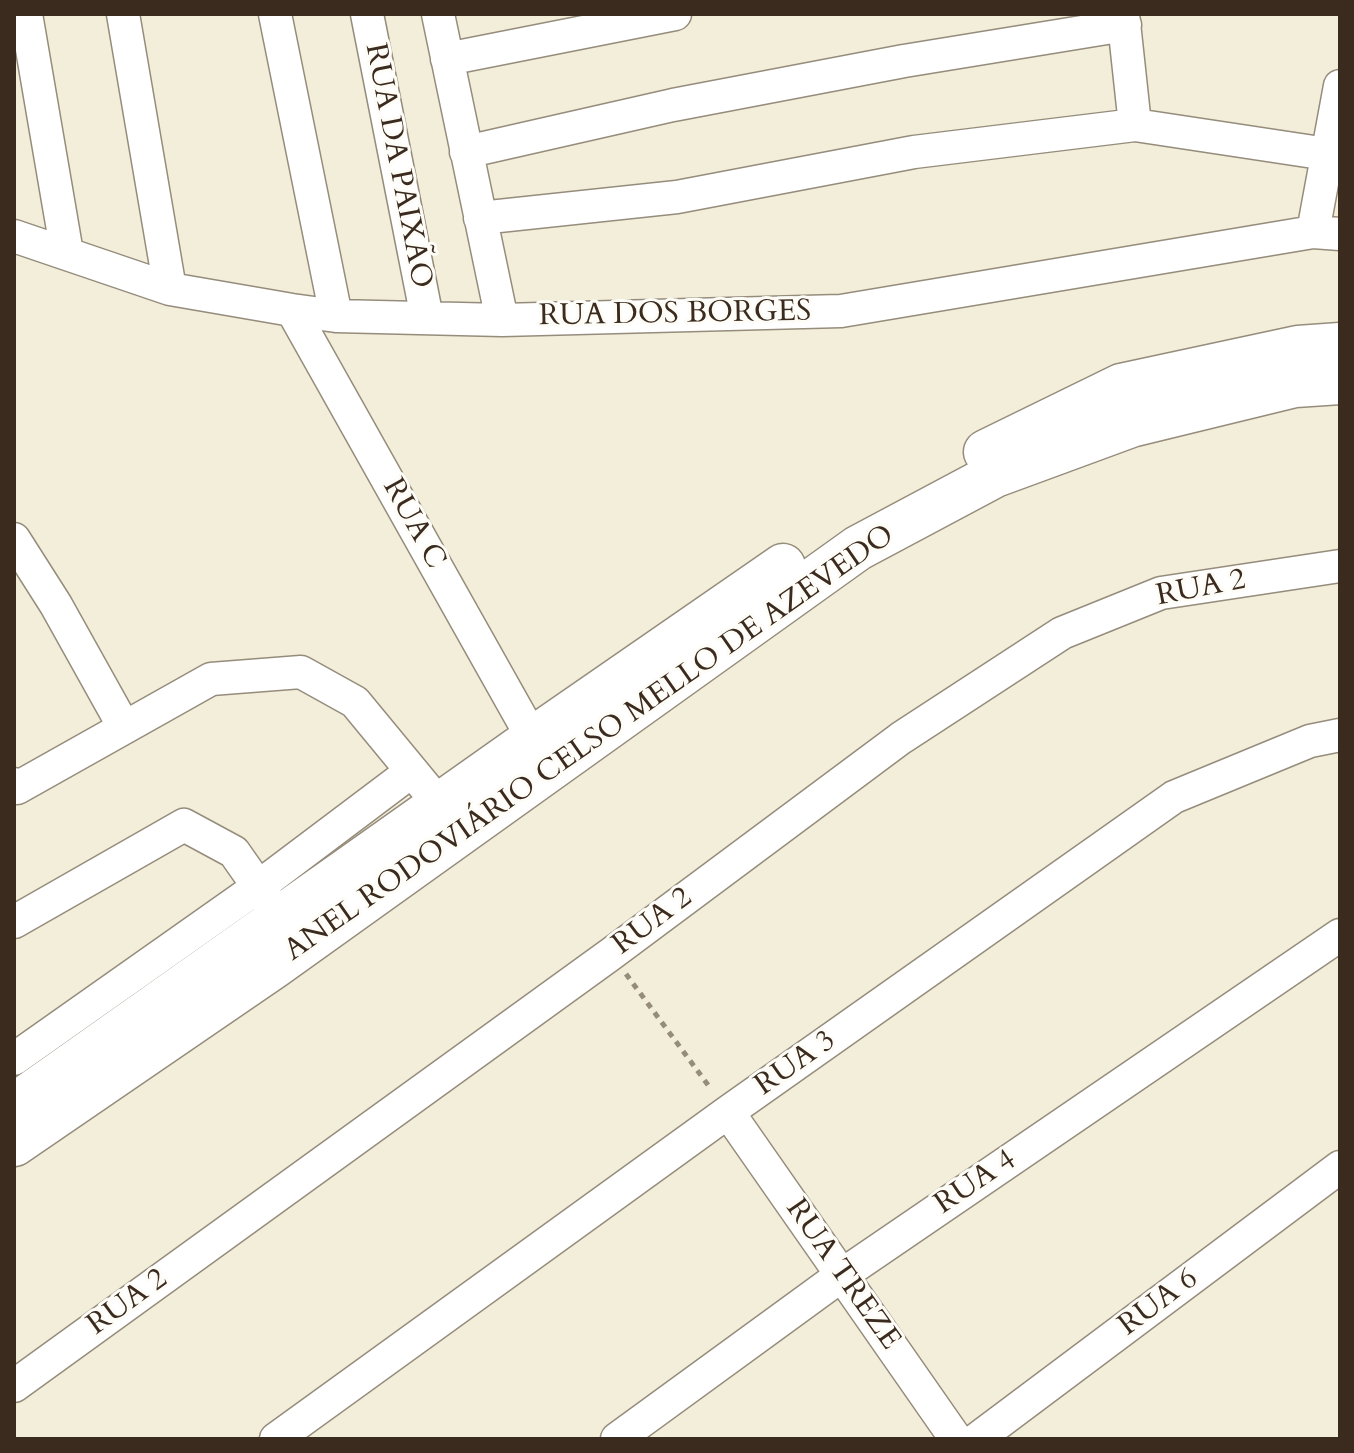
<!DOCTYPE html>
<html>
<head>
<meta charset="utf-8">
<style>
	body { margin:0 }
	#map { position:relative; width:1354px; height:1453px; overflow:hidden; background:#f2eeda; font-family:Cardo,serif }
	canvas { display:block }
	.frame { position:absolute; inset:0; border:16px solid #3b2a1e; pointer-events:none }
</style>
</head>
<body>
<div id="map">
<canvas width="1354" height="1453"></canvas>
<div class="frame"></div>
</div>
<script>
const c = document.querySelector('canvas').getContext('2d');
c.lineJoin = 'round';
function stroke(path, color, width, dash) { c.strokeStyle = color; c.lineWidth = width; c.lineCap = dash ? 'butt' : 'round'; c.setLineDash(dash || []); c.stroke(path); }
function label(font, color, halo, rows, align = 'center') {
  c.font = font + ' Cardo,serif'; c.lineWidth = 6; c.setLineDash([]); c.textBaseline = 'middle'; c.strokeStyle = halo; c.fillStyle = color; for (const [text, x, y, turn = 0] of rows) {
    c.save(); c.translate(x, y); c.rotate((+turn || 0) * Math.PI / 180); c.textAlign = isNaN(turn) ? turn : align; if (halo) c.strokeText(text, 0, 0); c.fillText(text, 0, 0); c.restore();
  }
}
const minor = new Path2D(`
	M 26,14 L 67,253
	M 123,14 L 170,289
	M 275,14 L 336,316
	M 367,14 L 427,318
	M 438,14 L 502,320
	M 1123,14 L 1135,125
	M 447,59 L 675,14
	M 466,152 L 673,105 L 904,61 L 1125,25
	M 480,218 L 677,197 L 914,152 L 1135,125 L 1327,154
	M 1313,232 L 1340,86
	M 14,236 L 170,289 L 292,310 L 336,316 L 502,320 L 841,311 L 1313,232 L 1340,234
	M 292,310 L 533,739
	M 14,539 L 56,605 L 124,727
	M 14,784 L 17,788 L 211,679 L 301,672 L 355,702 L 440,805
	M 14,922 L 184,825 L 234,852 L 269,902
	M 14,1059 L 258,887 L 412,771
	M 728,1112 L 956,1439
	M 14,1386 L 611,954 L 901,738 L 1062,633 L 1161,593 L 1340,566
	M 276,1439 L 728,1112 L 1174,797 L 1310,741 L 1340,735
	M 617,1439 L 842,1275 L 1340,935
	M 977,1439 L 1340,1167`);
const highway = new Path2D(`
	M 986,452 L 1121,386 L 1298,348 L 1340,345
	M 14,1106 L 533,739 L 783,566
	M 14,1144 L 274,966 L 858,548 L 995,475 L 1131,425 L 1295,385 L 1340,382`);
stroke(minor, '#968c7c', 35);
stroke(highway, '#968c7c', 47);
stroke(new Path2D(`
	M 626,974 L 711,1089`), '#968c7c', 5, [6, 6]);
stroke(minor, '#fff', 32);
stroke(highway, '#fff', 44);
label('30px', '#3b2a1e', '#fdfcf7', [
	["RUA DA PAIXÃO",397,166,79],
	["RUA DOS BORGES",675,315,-1],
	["RUA C",413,524,61],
	["RUA 2",1201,589,-11],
	["ANEL RODOVIÁRIO CELSO MELLO DE AZEVEDO",590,744,-35],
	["RUA 2",653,922,-37],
	["RUA 3",796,1064,-35],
	["RUA 4",976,1183,-34],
	["RUA TREZE",842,1275,55],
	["RUA 2",128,1303,-36],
	["RUA 6",1159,1303,-37]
]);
</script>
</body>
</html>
